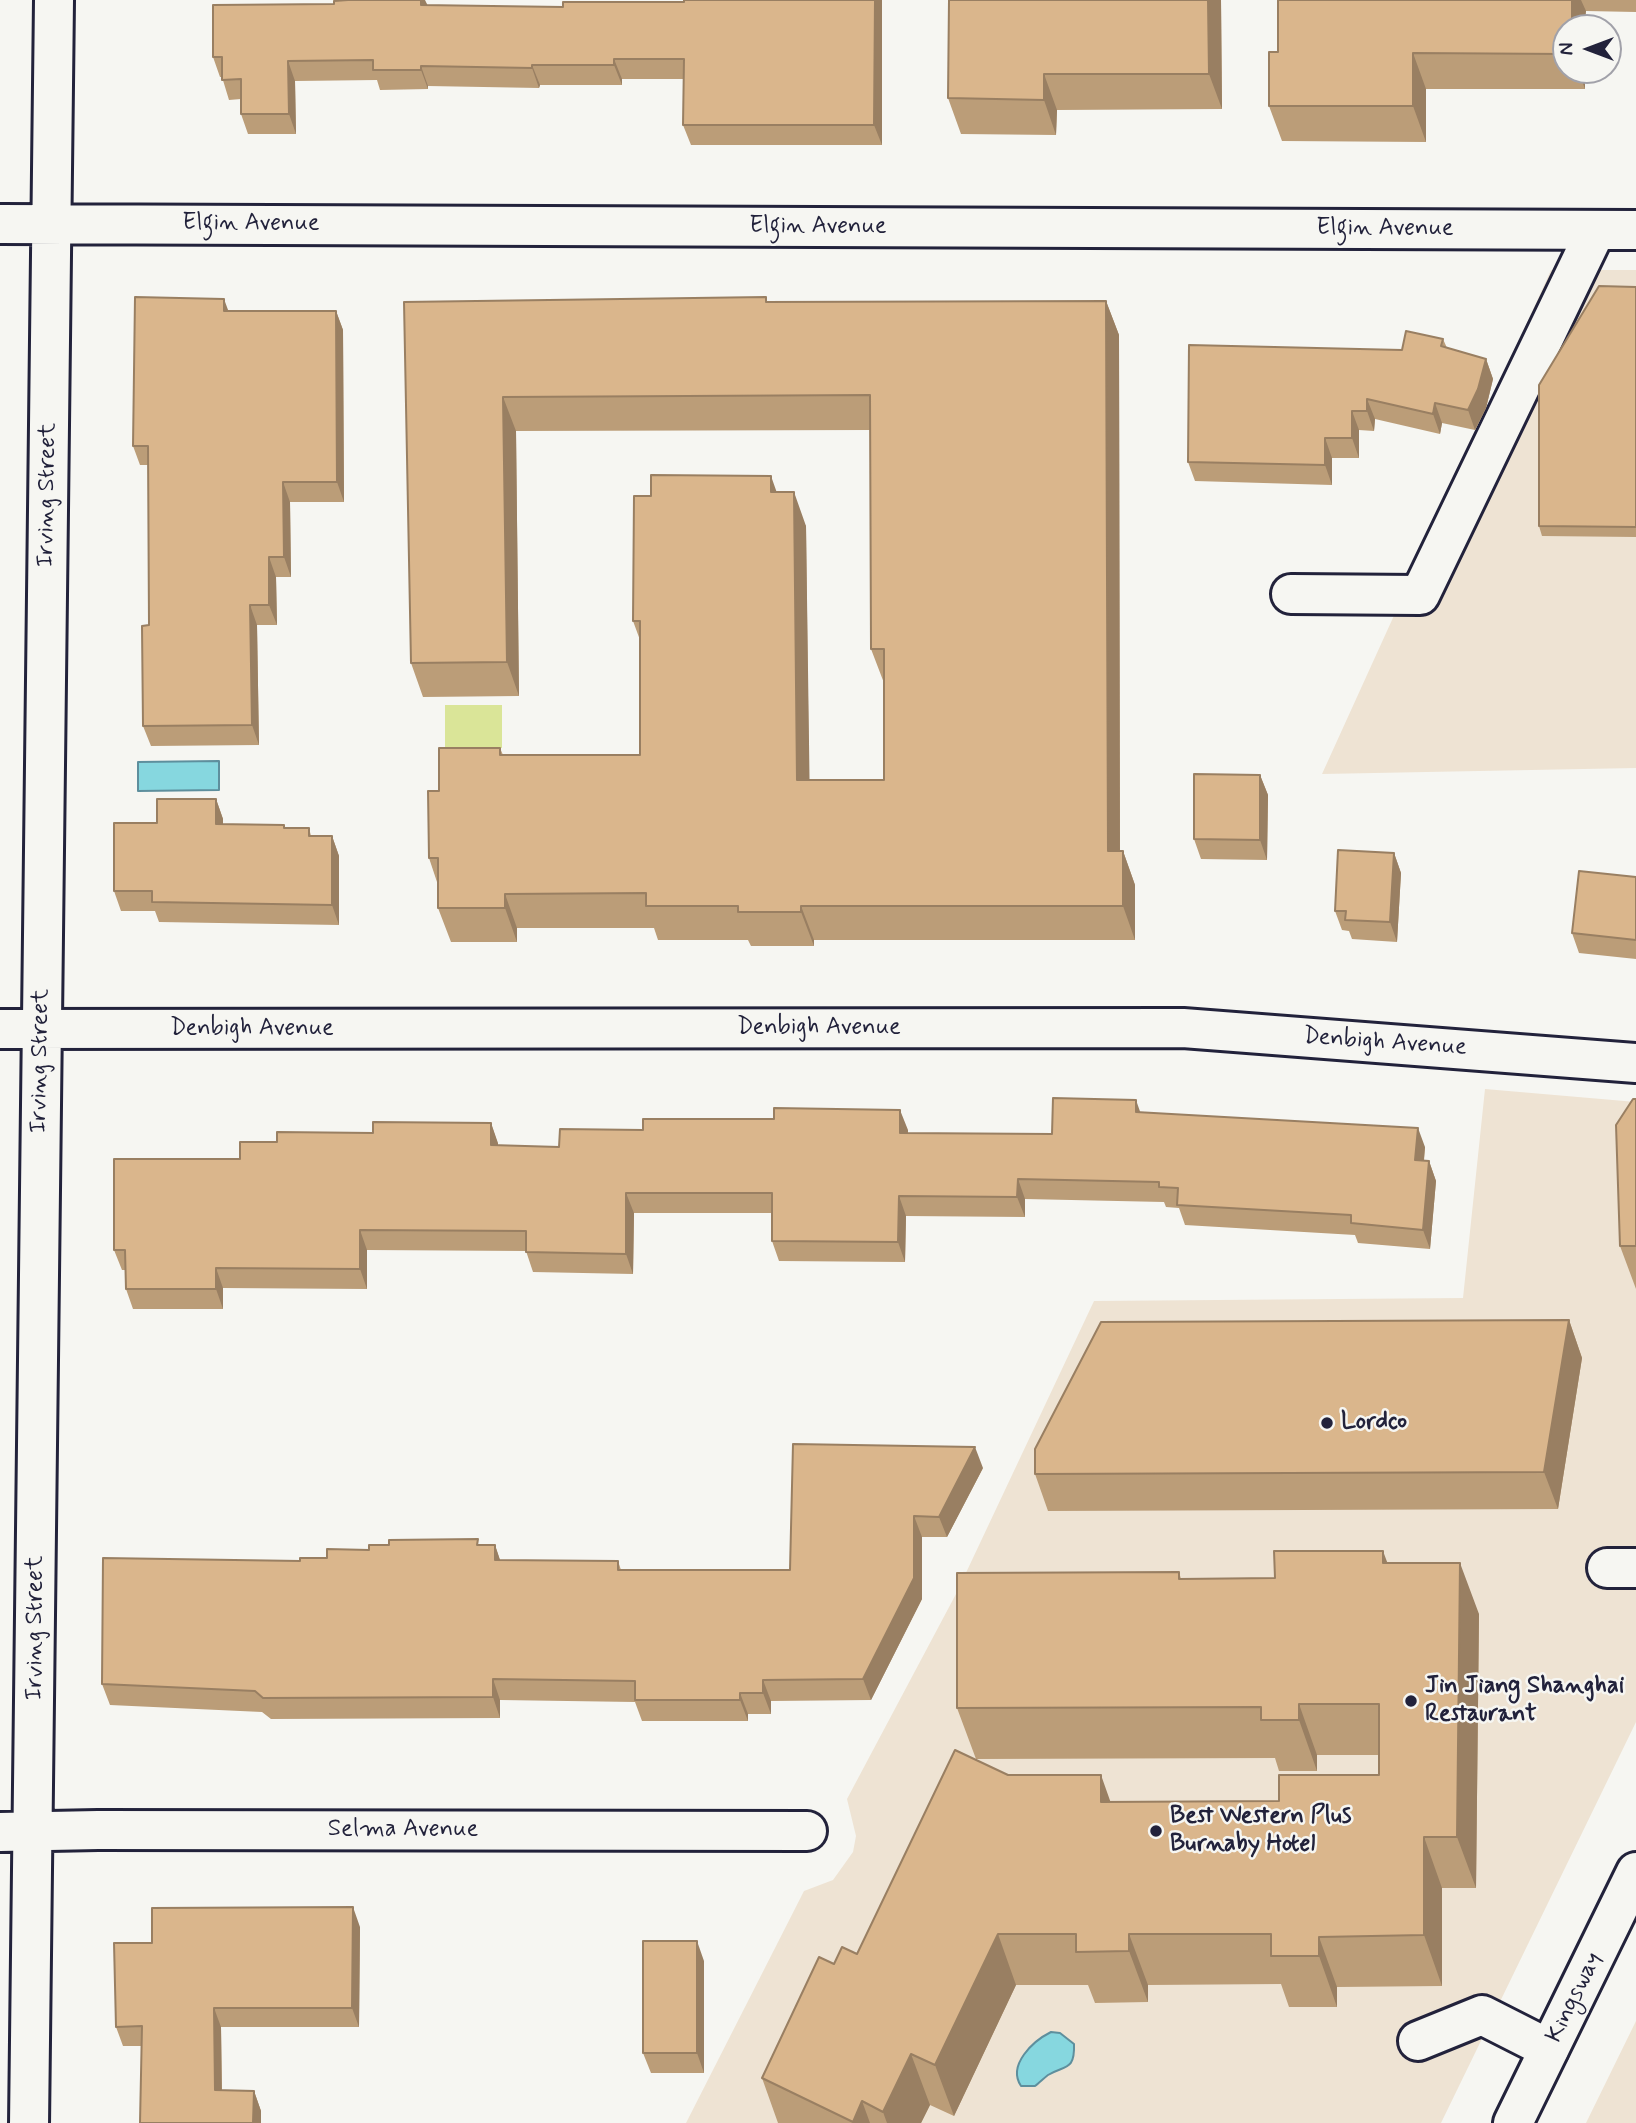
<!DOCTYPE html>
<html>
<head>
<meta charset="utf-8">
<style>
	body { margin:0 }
	#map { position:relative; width:1636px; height:2123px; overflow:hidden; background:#f6f6f2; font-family:Mynerve,sans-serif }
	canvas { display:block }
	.north { position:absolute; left:1552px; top:14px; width:70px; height:70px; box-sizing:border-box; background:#f6f6f2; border:2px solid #a1a1a9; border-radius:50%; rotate:270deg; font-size:19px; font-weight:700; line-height:28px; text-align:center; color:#22223b }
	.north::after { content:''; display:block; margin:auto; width:24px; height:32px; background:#22223b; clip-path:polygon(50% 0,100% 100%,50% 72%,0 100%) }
</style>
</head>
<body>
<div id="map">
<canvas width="1636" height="2123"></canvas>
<div class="north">N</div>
</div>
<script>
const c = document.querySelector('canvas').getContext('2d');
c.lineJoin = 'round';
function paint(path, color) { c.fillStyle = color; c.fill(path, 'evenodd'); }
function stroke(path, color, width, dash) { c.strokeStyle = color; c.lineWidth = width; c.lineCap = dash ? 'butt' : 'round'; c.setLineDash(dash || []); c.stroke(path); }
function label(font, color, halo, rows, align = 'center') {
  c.font = font + ' Mynerve,sans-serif'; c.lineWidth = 5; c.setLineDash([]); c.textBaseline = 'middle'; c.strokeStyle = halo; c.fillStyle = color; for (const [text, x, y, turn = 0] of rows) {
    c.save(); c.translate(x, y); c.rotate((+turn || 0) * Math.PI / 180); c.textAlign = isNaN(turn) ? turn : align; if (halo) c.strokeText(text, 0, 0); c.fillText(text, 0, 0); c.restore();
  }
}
paint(new Path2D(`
	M 1551,270 L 1636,270 L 1636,768 L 1322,774 Z
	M 1485,1089 L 1636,1102 L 1636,1722 L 1441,2123 L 686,2123 L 804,1891 L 833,1880 L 853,1852 L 856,1836 L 847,1799 L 956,1594 L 1094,1301 L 1463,1298 Z
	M 1636,2021 L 1636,2123 L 1586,2123 Z`), '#eee3d3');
paint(new Path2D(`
	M 445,705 L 502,705 L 502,748 L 445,749 Z`), '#dae598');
const water = new Path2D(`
	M 219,761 L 219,790 L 138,791 L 138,762 Z
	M 1051,2032 L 1060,2033 L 1074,2044 C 1075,2071 1065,2065 1048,2075 C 1044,2078 1039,2083 1035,2086 L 1021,2086 C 1007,2065 1033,2041 1051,2032 Z`);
paint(water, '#86d7df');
stroke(water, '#5e8f9d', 2);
const minor = new Path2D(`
	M 0,224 L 1636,230
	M 1291,594 L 1420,595 L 1596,230
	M 0,1029 L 1183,1028 L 1636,1063
	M 1607,1568 L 1636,1568
	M 0,1832 L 98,1830 L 807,1831
	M 1418,2041 L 1482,2015 L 1549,2049
	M 29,2123 L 54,0`);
const major = new Path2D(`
	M 1513,2123 L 1636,1872`);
stroke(minor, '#22223b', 44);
stroke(major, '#22223b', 44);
stroke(minor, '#f6f6f2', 38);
stroke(major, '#f6f6f2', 38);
paint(new Path2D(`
	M 684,0 L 882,0 L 882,145 L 691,145 L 683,125 L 684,79 L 622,79 L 622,85 L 540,85 L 539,88 L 428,86 L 428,89 L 380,90 L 377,80 L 295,81 L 296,134 L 248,134 L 241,114 L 241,99 L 229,100 L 222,77 L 220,77 L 213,57 L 427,5 L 563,7 L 684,2 Z
	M 1221,0 L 1222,109 L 1057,110 L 1056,135 L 961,134 L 948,98 Z
	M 1278,0 L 1636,0 L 1636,12 L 1586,11 L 1566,28 L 1566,70 L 1585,70 L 1585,89 L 1426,89 L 1426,142 L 1282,141 L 1269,106 L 1278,52 Z
	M 1636,287 L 1636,537 L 1542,536 L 1539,526 Z
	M 1106,301 L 1119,335 L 1120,851 L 1123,851 L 1135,885 L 1135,940 L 814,940 L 814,946 L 751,946 L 748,940 L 658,940 L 654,928 L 517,928 L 517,942 L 451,942 L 438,908 L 438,885 L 429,858 L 439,791 L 500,748 L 503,755 L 640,755 L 640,640 L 633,621 L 651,496 L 777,492 L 806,526 L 809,780 L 884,780 L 884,683 L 871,649 L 870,430 L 516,431 L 519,696 L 423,697 L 411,663 L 404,302 Z
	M 229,311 L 336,311 L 343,330 L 344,502 L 290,502 L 291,577 L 276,577 L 277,625 L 257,625 L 259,745 L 151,746 L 143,726 L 149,625 L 148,465 L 140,465 L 133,446 Z
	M 1443,339 L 1447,348 L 1486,359 L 1493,379 L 1486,408 L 1475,430 L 1442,423 L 1440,434 L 1375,419 L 1374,431 L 1359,430 L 1359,458 L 1332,458 L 1332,485 L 1195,481 L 1188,462 L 1402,350 Z
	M 1260,775 L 1268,795 L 1267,860 L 1201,859 L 1194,839 Z
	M 216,799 L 223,819 L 223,824 L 284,825 L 285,828 L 309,828 L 311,836 L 332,836 L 339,856 L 339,925 L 159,922 L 155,911 L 121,911 L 114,891 L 157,823 Z
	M 1394,853 L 1401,873 L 1397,942 L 1352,939 L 1349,931 L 1342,930 L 1335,911 Z
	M 1636,877 L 1636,959 L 1579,953 L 1572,933 Z
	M 1636,1099 L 1636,1289 L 1620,1246 Z
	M 1140,1112 L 1425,1147 L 1424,1161 L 1429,1161 L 1436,1181 L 1430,1249 L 1358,1243 L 1355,1235 L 1185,1225 L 1179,1208 L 1166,1207 L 1164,1202 L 1025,1199 L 1025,1217 L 906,1216 L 905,1262 L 779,1261 L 772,1241 L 772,1213 L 634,1213 L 633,1274 L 533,1272 L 526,1251 L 367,1250 L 367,1289 L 223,1288 L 223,1309 L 133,1309 L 126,1289 L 125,1270 L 122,1270 L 114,1250 L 240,1159 L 277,1142 L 491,1123 L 498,1145 L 559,1147 L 643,1130 L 908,1130 L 908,1133 L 1052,1134 Z
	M 1569,1320 L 1582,1358 L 1558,1509 L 1048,1511 L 1035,1474 Z
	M 983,1468 L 947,1537 L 922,1537 L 922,1599 L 871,1700 L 771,1701 L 771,1714 L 748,1714 L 748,1721 L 642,1721 L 635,1702 L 500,1700 L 500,1718 L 271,1719 L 262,1712 L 110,1705 L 102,1684 L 300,1561 L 327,1558 L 369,1550 L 495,1545 L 500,1560 L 618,1561 L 621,1570 L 790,1570 Z
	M 1388,1563 L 1479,1614 L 1476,1888 L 1442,1888 L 1442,1986 L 1337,1987 L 1337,2007 L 1289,2007 L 1281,1984 L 1148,1985 L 1148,2002 L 1095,2003 L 1088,1985 L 1016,1985 L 954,2116 L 930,2105 L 921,2123 L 778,2123 L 762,2078 L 834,1964 L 857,1954 L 1008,1775 L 1110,1802 L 1279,1801 L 1379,1775 L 1379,1755 L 1317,1755 L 1317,1771 L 1279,1771 L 1275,1758 L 976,1759 L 957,1708 L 1179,1572 L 1181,1579 L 1275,1578 Z
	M 360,1927 L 359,2027 L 221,2027 L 222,2090 L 254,2091 L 261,2111 L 261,2123 L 141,2046 L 123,2046 L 116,2027 L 152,1943 Z
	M 704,1961 L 704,2073 L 651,2073 L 643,2053 Z`), '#bb9d78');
paint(new Path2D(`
	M 421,0 L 425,0 L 428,6 L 421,5 Z
	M 875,0 L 882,0 L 882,145 L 874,125 Z
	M 1208,0 L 1221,0 L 1222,109 L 1209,74 Z
	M 1572,0 L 1581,0 L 1586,11 L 1585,28 L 1572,28 Z
	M 1413,53 L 1426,89 L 1426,142 L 1413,106 Z
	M 614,59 L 622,79 L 622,85 L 614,65 Z
	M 288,61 L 295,81 L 296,134 L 289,114 Z
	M 532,65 L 540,85 L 539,88 L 532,68 Z
	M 421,66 L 428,86 L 428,89 L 421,70 Z
	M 1578,70 L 1585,70 L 1585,89 Z
	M 1044,74 L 1057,110 L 1056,135 L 1044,100 Z
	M 224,299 L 231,318 L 224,311 Z
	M 1106,301 L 1119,335 L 1120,885 L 1108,851 Z
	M 336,311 L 343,330 L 344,502 L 337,482 Z
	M 1486,359 L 1493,379 L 1486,408 L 1475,430 L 1468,410 Z
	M 503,397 L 516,431 L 519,696 L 507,662 Z
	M 1367,399 L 1375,419 L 1374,431 L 1367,411 Z
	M 1435,403 L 1442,423 L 1440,434 L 1433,414 Z
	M 1352,411 L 1359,430 L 1359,458 L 1352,438 Z
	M 1325,438 L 1332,458 L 1332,485 L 1325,465 Z
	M 771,476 L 783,510 L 771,492 Z
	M 283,482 L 290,502 L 291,577 L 284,557 Z
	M 794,492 L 806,526 L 810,814 L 797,780 Z
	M 269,557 L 276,577 L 277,625 L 269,605 Z
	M 250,605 L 257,625 L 259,745 L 252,725 Z
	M 1260,775 L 1268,795 L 1267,860 L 1260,840 Z
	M 216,799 L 223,819 L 223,844 L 216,824 Z
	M 332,836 L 339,856 L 339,925 L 332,905 Z
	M 1123,851 L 1135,885 L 1135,940 L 1123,906 Z
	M 1394,853 L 1401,873 L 1397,942 L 1390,922 Z
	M 505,894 L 517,928 L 517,942 L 505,908 Z
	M 801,906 L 814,940 L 814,946 L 801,912 Z
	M 1136,1100 L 1143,1120 L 1136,1112 Z
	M 900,1110 L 908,1130 L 907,1153 L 900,1133 Z
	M 491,1123 L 498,1143 L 498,1165 L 491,1145 Z
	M 1418,1128 L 1425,1147 L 1422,1179 L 1415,1160 Z
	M 1429,1161 L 1436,1181 L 1430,1249 L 1423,1230 Z
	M 1018,1179 L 1025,1199 L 1025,1217 L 1017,1197 Z
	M 626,1193 L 634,1213 L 633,1274 L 626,1254 Z
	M 899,1196 L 906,1216 L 905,1262 L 898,1242 Z
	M 360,1230 L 367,1250 L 367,1289 L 360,1269 Z
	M 216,1268 L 223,1288 L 223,1309 L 216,1289 Z
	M 1569,1320 L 1582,1358 L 1558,1509 L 1544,1472 Z
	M 975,1447 L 983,1468 L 947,1537 L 939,1517 Z
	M 914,1516 L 922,1537 L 922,1599 L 871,1700 L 863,1679 Z
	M 495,1545 L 502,1566 L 495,1560 Z
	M 1383,1551 L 1402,1602 L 1383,1563 Z
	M 1460,1563 L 1479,1614 L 1476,1888 L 1457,1837 Z
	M 493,1679 L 500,1700 L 500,1718 L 493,1697 Z
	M 763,1680 L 771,1701 L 771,1714 L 763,1693 Z
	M 740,1693 L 748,1714 L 748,1721 L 740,1700 Z
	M 1299,1704 L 1317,1755 L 1317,1771 L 1299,1720 Z
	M 1101,1775 L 1119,1826 L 1101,1802 Z
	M 1424,1837 L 1442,1888 L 1442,1986 L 1424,1935 Z
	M 353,1907 L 360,1927 L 359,2027 L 352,2008 Z
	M 998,1934 L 1016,1985 L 954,2116 L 935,2065 Z
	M 1129,1934 L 1148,1985 L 1148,2002 L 1129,1951 Z
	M 1319,1937 L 1337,1987 L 1337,2007 L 1319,1956 Z
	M 697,1941 L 704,1961 L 704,2073 L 697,2053 Z
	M 214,2008 L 221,2027 L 222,2110 L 215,2090 Z
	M 911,2054 L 930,2105 L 921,2123 L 887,2123 L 883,2112 Z
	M 254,2091 L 261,2111 L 261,2123 L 253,2123 Z
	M 862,2101 L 870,2123 L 853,2123 L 853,2122 Z`), '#997f62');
const building = new Path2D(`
	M 348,0 L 421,0 L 421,5 L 563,7 L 563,2 L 684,2 L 684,0 L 875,0 L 874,125 L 683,125 L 684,59 L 614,59 L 614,65 L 532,65 L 532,68 L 421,66 L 421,70 L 373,70 L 373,60 L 288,61 L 289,114 L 241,114 L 241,79 L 222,80 L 222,57 L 213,57 L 213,5 L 334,4 L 334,1 Z
	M 949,0 L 1208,0 L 1209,74 L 1044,74 L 1044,100 L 948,98 Z
	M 1278,0 L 1572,0 L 1572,28 L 1566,28 L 1566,54 L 1413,53 L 1413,106 L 1269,106 L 1269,52 L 1278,52 Z
	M 1599,286 L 1636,287 L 1636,527 L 1539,526 L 1539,385 Z
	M 135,297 L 224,299 L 224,311 L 336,311 L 337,482 L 283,482 L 284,557 L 269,557 L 269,605 L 250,605 L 252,725 L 143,726 L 142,626 L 149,625 L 148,446 L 133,446 Z
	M 766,297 L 766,302 L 1106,301 L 1108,851 L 1123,851 L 1123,906 L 801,906 L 801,912 L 738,912 L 738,906 L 646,906 L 646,893 L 505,894 L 505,908 L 438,908 L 438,858 L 429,858 L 428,791 L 439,791 L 439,748 L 500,748 L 500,755 L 640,755 L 640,621 L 633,621 L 634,496 L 651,496 L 651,475 L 771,476 L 771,492 L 794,492 L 797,780 L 884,780 L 884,649 L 871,649 L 870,395 L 503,397 L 507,662 L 411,663 L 404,302 Z
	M 1406,331 L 1443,339 L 1441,346 L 1486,359 L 1478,389 L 1468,410 L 1435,403 L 1433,414 L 1367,399 L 1367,411 L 1352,411 L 1352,438 L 1325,438 L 1325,465 L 1188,462 L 1189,345 L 1402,350 Z
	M 1194,774 L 1260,775 L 1260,840 L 1194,839 Z
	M 157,799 L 216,799 L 216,824 L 284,825 L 284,828 L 309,828 L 309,836 L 332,836 L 332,905 L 152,902 L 152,891 L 114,891 L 114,823 L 157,823 Z
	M 1338,850 L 1394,853 L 1390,922 L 1345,920 L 1346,911 L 1335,911 Z
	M 1579,871 L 1636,877 L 1636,940 L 1572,933 Z
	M 1053,1098 L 1136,1100 L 1136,1112 L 1418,1128 L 1415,1160 L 1429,1161 L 1423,1230 L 1351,1223 L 1351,1215 L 1177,1205 L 1178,1188 L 1159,1187 L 1159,1182 L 1018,1179 L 1017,1197 L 899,1196 L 898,1242 L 772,1241 L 772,1193 L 626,1193 L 626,1254 L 526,1252 L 526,1231 L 360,1230 L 360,1269 L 216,1268 L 216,1289 L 126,1289 L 125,1250 L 114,1250 L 114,1159 L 240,1159 L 240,1142 L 277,1142 L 277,1132 L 373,1133 L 373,1122 L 491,1123 L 491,1145 L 559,1147 L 560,1129 L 643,1130 L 643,1119 L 774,1119 L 774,1108 L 900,1110 L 900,1133 L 1052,1134 Z
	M 1633,1099 L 1636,1099 L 1636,1246 L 1620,1246 L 1616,1125 Z
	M 1569,1320 L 1544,1472 L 1035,1474 L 1035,1449 L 1101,1322 Z
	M 793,1444 L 975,1447 L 939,1517 L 914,1516 L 914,1578 L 863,1679 L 763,1680 L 763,1693 L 740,1693 L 740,1700 L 635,1700 L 635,1681 L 493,1679 L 493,1697 L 263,1698 L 255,1691 L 102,1684 L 103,1558 L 300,1561 L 300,1558 L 327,1558 L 327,1549 L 369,1550 L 369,1545 L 389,1545 L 389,1540 L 478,1539 L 477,1545 L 495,1545 L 495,1560 L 618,1561 L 618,1570 L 790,1570 Z
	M 1274,1551 L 1383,1551 L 1383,1563 L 1460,1563 L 1457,1837 L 1424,1837 L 1424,1935 L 1319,1937 L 1319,1956 L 1271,1956 L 1271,1934 L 1129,1934 L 1129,1951 L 1076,1952 L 1076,1934 L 998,1934 L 935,2065 L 911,2054 L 883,2112 L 862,2101 L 853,2122 L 762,2078 L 819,1957 L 834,1964 L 842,1947 L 857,1954 L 955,1750 L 1008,1775 L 1101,1775 L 1101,1802 L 1279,1801 L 1279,1775 L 1379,1775 L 1379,1704 L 1299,1704 L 1299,1720 L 1261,1720 L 1261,1707 L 957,1708 L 957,1573 L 1179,1572 L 1179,1579 L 1275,1578 Z
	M 353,1907 L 352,2008 L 214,2008 L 215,2090 L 254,2091 L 253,2123 L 140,2123 L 142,2026 L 116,2027 L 114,1943 L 152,1943 L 152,1908 Z
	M 643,1941 L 697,1941 L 697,2053 L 643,2053 Z`);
paint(building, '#dab68c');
stroke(building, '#997f62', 2);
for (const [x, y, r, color] of [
	[1327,1423,7,"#22223b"],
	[1411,1701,7,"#22223b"],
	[1156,1831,7,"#22223b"]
]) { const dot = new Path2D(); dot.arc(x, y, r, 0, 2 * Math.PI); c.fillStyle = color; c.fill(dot); stroke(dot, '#f6f6f2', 2.5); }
label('24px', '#22223b', '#f6f6f2', [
	["Elgin Avenue",251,224],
	["Elgin Avenue",818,227],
	["Elgin Avenue",1385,229],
	["Irving Street",48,495,-89],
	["Denbigh Avenue",819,1028],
	["Denbigh Avenue",252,1029],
	["Denbigh Avenue",1385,1043,4],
	["Irving Street",41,1061,-89],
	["Irving Street",36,1628,-90],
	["Selma Avenue",403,1830],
	["Kingsway",1575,1998,-64]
]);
label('bold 24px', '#22223b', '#f6f6f2', [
	["Lordco",1341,1423],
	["Jin Jiang Shanghai",1425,1687],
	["Restaurant",1425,1715],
	["Best Western Plus",1170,1817],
	["Burnaby Hotel",1170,1845]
], 'left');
</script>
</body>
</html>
